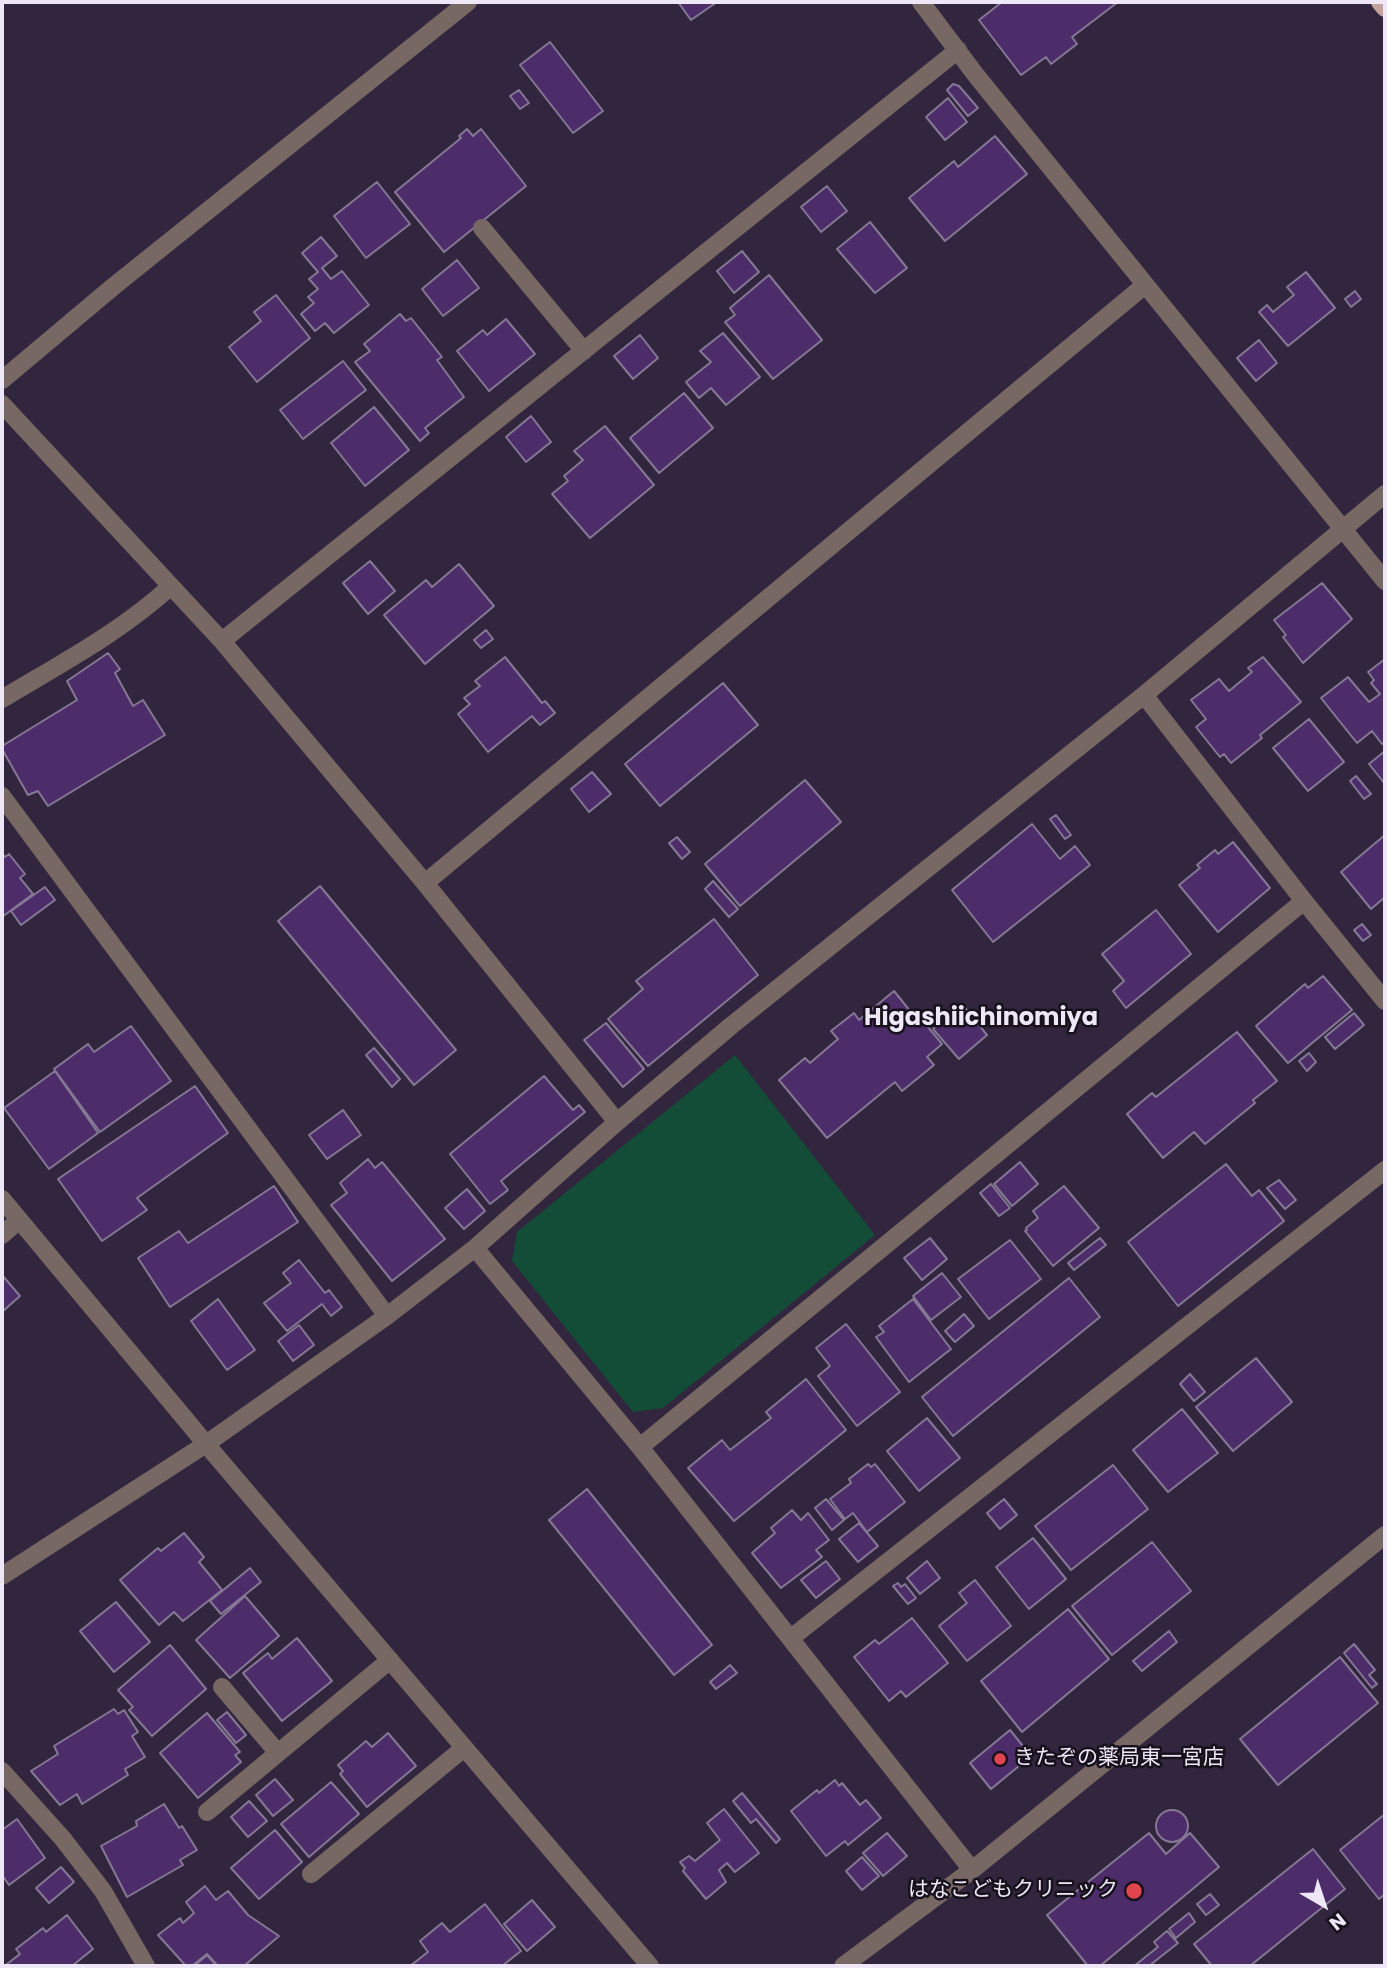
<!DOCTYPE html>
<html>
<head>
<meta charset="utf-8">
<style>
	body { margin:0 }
	#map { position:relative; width:1387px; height:1968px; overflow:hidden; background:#31263e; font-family:Poppins,sans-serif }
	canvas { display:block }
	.frame { position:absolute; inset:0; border:4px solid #eee7f7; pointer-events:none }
	.north { position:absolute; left:1289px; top:1870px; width:70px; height:70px; -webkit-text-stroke:5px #17111c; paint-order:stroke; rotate:141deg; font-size:19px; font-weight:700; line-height:28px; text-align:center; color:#eee7f7 }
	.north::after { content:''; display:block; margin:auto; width:24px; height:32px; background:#eee7f7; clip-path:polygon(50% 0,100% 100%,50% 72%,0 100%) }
</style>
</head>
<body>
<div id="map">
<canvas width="1387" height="1968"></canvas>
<div class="frame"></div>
<div class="north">N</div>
</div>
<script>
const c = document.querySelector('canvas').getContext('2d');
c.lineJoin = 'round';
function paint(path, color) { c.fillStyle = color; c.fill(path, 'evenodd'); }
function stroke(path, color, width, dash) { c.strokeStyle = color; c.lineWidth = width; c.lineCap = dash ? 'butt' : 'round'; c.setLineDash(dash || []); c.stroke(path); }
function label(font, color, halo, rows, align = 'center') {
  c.font = font + ' Poppins,"Noto Sans JP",sans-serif'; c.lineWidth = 5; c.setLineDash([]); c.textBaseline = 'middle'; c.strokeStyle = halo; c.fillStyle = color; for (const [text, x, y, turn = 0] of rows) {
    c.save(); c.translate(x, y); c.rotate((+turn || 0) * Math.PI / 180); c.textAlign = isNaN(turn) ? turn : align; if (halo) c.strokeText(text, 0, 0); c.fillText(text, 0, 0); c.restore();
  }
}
paint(new Path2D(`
	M 735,1055 L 875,1235 L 663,1408 L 633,1412 L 512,1261 L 517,1232 Z`), '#134d37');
const building = new Path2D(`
	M 678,2 L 717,2 L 691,20 Z
	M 1002,2 L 1118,2 L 1072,37 L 1077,44 L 1051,64 L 1046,57 L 1021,75 L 979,20 Z
	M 550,42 L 603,111 L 573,133 L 520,65 Z
	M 953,84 L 959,86 L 978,108 L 968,116 L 947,90 Z
	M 519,90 L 529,103 L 520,109 L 510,96 Z
	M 948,98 L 967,122 L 945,140 L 926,117 Z
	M 467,129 L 473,136 L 481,129 L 526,186 L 444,252 L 395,192 L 461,138 L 459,136 Z
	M 995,136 L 1027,174 L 945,241 L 909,198 L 954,161 L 958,167 Z
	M 377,182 L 410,224 L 366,258 L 334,216 Z
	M 827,186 L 847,211 L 821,232 L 801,207 Z
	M 870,222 L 907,268 L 875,293 L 837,249 Z
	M 321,237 L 337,256 L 322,268 L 331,279 L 342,271 L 369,305 L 334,333 L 325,323 L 315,331 L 301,314 L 314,303 L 308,297 L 318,289 L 309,279 L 318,272 L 302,253 Z
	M 742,251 L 759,272 L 734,293 L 717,271 Z
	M 457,260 L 479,288 L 443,316 L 422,289 Z
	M 1306,272 L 1335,308 L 1288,346 L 1259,312 L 1267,305 L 1273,312 L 1294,295 L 1287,287 Z
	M 769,275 L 822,340 L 773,379 L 725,322 L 735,315 L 730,308 Z
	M 1355,291 L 1361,299 L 1351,307 L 1345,299 Z
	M 276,295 L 310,338 L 257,382 L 229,347 L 261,321 L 254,312 Z
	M 400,314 L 406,321 L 411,318 L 442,357 L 437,360 L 464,397 L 425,428 L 429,433 L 420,441 L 355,362 L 370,351 L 364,344 Z
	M 506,319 L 535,354 L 489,391 L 457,351 L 483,330 L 487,335 Z
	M 723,333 L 760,377 L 726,405 L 711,388 L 699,398 L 686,382 L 711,362 L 700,351 Z
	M 640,335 L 658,358 L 633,379 L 614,356 Z
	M 1259,340 L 1277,363 L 1256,381 L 1237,358 Z
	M 343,361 L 366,390 L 303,439 L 280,410 Z
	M 684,393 L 713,428 L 659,473 L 630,438 Z
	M 374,407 L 409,450 L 365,486 L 331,443 Z
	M 531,416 L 551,442 L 526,462 L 506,437 Z
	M 605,426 L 654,485 L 590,538 L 552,494 L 568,481 L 564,476 L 583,460 L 574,451 Z
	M 370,561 L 395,591 L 368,614 L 343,583 Z
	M 459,564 L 494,606 L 425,664 L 384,615 L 426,580 L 432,587 Z
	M 1322,583 L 1352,619 L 1303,663 L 1283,637 L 1286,635 L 1274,620 Z
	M 486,630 L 493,639 L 481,648 L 474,640 Z
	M 108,653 L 120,669 L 115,673 L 133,706 L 143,700 L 165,735 L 48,806 L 38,791 L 28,795 L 2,749 L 2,746 L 77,700 L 67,681 Z
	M 505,657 L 542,703 L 545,701 L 555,713 L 540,725 L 532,716 L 488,752 L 458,714 L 470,704 L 464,698 L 480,686 L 475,681 Z
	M 1263,657 L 1301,702 L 1260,735 L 1262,738 L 1231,763 L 1224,754 L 1220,757 L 1196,727 L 1206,719 L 1191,700 L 1219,679 L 1229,691 L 1252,672 L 1248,668 Z
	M 1385,659 L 1385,742 L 1382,744 L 1372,731 L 1357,743 L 1321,698 L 1348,677 L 1369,702 L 1380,694 L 1371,683 L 1374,680 L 1368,672 Z
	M 723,683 L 758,725 L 660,806 L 625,764 Z
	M 1309,719 L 1344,762 L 1308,791 L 1273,748 Z
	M 1385,751 L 1385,784 L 1369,764 Z
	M 592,772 L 611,794 L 589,812 L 571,789 Z
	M 1356,776 L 1371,794 L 1364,799 L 1350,781 Z
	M 805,780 L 841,822 L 740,906 L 705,864 Z
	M 1056,815 L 1071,835 L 1065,839 L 1050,819 Z
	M 1032,824 L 1060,859 L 1075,846 L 1090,865 L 993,942 L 952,890 Z
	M 1385,835 L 1385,897 L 1371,909 L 1341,872 Z
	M 677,837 L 690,852 L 682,859 L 669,843 Z
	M 1233,842 L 1270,888 L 1218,932 L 1179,885 L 1200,868 L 1197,865 L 1215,850 L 1218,854 Z
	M 2,853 L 5,857 L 9,854 L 25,874 L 20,878 L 33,894 L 2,917 Z
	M 713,881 L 738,909 L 729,917 L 705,889 Z
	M 320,886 L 456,1050 L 414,1085 L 278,921 Z
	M 45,887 L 55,900 L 21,925 L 11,911 Z
	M 1156,910 L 1191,954 L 1126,1008 L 1113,991 L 1124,981 L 1102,954 Z
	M 714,919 L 758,975 L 648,1066 L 608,1019 L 643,989 L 636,981 Z
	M 1362,924 L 1371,935 L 1363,941 L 1354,930 Z
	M 1323,976 L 1352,1010 L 1288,1063 L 1256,1026 L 1305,984 L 1308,988 Z
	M 894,991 L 915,1017 L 918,1015 L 942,1044 L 927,1057 L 934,1065 L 902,1091 L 895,1082 L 827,1138 L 779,1080 L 805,1058 L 810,1063 L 838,1039 L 831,1031 L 854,1013 L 859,1020 Z
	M 962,1004 L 987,1035 L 959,1059 L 933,1029 Z
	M 1354,1013 L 1364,1025 L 1335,1049 L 1325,1037 Z
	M 606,1023 L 644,1069 L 623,1087 L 584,1040 Z
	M 131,1026 L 171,1081 L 100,1132 L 54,1069 L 88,1044 L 94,1052 Z
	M 1237,1032 L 1277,1081 L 1253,1100 L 1255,1103 L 1205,1144 L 1194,1132 L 1163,1158 L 1127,1114 L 1152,1093 L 1156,1097 Z
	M 374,1048 L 400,1079 L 392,1087 L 366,1055 Z
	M 1309,1053 L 1316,1062 L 1307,1071 L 1299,1061 Z
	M 55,1071 L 98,1133 L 49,1169 L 4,1108 Z
	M 544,1076 L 573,1110 L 579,1105 L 585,1112 L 501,1181 L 508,1190 L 490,1204 L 450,1154 Z
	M 195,1086 L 228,1133 L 137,1198 L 147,1210 L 102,1241 L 58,1179 Z
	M 343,1110 L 361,1135 L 327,1159 L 309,1135 Z
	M 368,1159 L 375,1168 L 382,1162 L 445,1239 L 392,1281 L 331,1205 L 347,1193 L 340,1183 Z
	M 1020,1162 L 1038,1184 L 1012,1206 L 994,1184 Z
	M 1226,1164 L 1252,1196 L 1259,1190 L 1284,1221 L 1178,1306 L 1128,1242 Z
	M 1279,1180 L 1296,1200 L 1285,1209 L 1267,1188 Z
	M 991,1184 L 1010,1208 L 999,1216 L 980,1193 Z
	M 274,1186 L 298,1222 L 170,1307 L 138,1258 L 179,1231 L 188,1243 Z
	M 1064,1186 L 1099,1228 L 1053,1266 L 1025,1231 L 1027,1230 L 1026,1228 L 1038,1218 L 1033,1211 Z
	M 467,1189 L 485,1211 L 464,1229 L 445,1208 Z
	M 930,1238 L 947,1259 L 922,1280 L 904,1258 Z
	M 1100,1238 L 1106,1245 L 1074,1270 L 1068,1263 Z
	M 1010,1240 L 1041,1279 L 989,1319 L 958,1279 Z
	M 299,1260 L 325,1293 L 329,1290 L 342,1307 L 331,1316 L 322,1304 L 287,1331 L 264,1303 L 291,1283 L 283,1273 Z
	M 942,1273 L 961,1297 L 931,1320 L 913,1296 Z
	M 2,1275 L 20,1296 L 2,1312 Z
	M 1069,1278 L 1100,1317 L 953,1436 L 922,1397 Z
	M 218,1299 L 255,1350 L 227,1370 L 191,1321 Z
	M 913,1299 L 951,1349 L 909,1382 L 876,1337 L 884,1332 L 879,1326 Z
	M 964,1314 L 974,1326 L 955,1342 L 945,1331 Z
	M 846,1324 L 900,1392 L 857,1426 L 818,1376 L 830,1366 L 816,1348 Z
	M 299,1325 L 314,1345 L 293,1361 L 278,1341 Z
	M 1256,1358 L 1292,1402 L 1233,1451 L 1196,1407 Z
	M 1190,1374 L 1205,1392 L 1194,1401 L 1180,1384 Z
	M 806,1379 L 846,1430 L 734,1521 L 688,1468 L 722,1440 L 730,1450 L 771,1418 L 766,1412 Z
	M 1182,1409 L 1218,1453 L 1168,1492 L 1133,1450 Z
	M 927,1418 L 960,1458 L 919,1491 L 887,1451 Z
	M 868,1464 L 871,1467 L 875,1464 L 905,1502 L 867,1532 L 853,1513 L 845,1519 L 830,1499 L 851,1483 L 849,1479 Z
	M 1113,1465 L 1148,1509 L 1071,1570 L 1035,1526 Z
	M 587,1489 L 712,1645 L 674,1675 L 549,1520 Z
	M 826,1499 L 844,1520 L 832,1530 L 815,1508 Z
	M 1004,1499 L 1017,1515 L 1000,1529 L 987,1513 Z
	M 792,1510 L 801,1520 L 808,1513 L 829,1540 L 816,1550 L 822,1557 L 781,1588 L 752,1553 L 775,1533 L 771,1528 Z
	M 859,1523 L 878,1546 L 858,1562 L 839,1539 Z
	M 184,1533 L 204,1557 L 199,1562 L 222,1590 L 183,1621 L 174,1612 L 159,1625 L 120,1580 L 158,1548 L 161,1551 Z
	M 1033,1538 L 1066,1579 L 1029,1609 L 996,1567 Z
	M 1152,1542 L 1191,1591 L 1112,1655 L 1072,1606 Z
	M 826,1561 L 840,1579 L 816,1598 L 801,1580 Z
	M 927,1561 L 940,1578 L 920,1594 L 907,1578 Z
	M 250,1568 L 261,1582 L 221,1614 L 210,1601 Z
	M 975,1580 L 1011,1626 L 967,1661 L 939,1626 L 967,1603 L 959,1593 Z
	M 898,1583 L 901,1587 L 905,1584 L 916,1598 L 908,1604 L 893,1586 Z
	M 245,1596 L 279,1636 L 230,1678 L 196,1640 Z
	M 116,1602 L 150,1642 L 114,1672 L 80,1631 Z
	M 1068,1609 L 1109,1659 L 1022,1732 L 981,1681 Z
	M 912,1618 L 948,1663 L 906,1697 L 901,1691 L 889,1701 L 854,1657 L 875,1640 L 879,1644 Z
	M 1169,1631 L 1177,1642 L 1142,1671 L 1133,1661 Z
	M 297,1638 L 332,1681 L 282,1721 L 243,1673 L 268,1653 L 272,1659 Z
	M 1354,1644 L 1375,1670 L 1369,1675 L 1377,1684 L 1372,1688 L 1344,1653 Z
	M 170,1645 L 206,1689 L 152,1736 L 129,1710 L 133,1707 L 118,1690 Z
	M 1340,1657 L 1378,1703 L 1278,1785 L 1240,1739 Z
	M 730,1665 L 737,1673 L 716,1689 L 710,1682 Z
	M 114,1709 L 118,1714 L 124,1710 L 138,1732 L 132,1736 L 145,1757 L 125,1769 L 128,1775 L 82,1804 L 77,1794 L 60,1805 L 31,1771 L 58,1754 L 54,1746 Z
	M 227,1712 L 246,1735 L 236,1743 L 217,1720 Z
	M 207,1713 L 240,1752 L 235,1755 L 241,1762 L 198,1798 L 160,1753 Z
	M 1010,1730 L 1031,1756 L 991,1789 L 970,1763 Z
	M 388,1733 L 416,1766 L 367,1807 L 340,1774 L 343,1771 L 338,1765 L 366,1741 L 372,1747 Z
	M 275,1779 L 293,1800 L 273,1816 L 256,1795 Z
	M 835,1780 L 839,1786 L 842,1783 L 860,1805 L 866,1800 L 881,1818 L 848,1845 L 845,1841 L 826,1856 L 791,1811 L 817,1790 L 819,1793 Z
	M 331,1782 L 359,1814 L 309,1857 L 281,1824 Z
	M 742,1793 L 780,1839 L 776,1843 L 756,1819 L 751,1823 L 733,1801 Z
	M 249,1801 L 267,1821 L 248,1837 L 231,1817 Z
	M 164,1804 L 179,1828 L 182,1826 L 197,1850 L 180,1860 L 183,1865 L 127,1897 L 101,1846 L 137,1826 L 136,1821 Z
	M 724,1809 L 759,1853 L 735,1872 L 727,1863 L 719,1870 L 726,1882 L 706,1899 L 683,1871 L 685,1868 L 680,1862 L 689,1856 L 695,1861 L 720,1840 L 707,1823 Z
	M1156 1826a16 16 0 1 1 32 0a16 16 0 1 1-32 0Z
	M 1385,1814 L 1385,1894 L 1379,1899 L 1340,1850 Z
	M 17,1819 L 45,1858 L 9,1885 L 2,1875 L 2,1830 Z
	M 275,1830 L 302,1862 L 259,1899 L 231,1868 Z
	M 887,1833 L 907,1856 L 883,1876 L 863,1853 Z
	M 1149,1833 L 1166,1854 L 1190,1833 L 1219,1867 L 1100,1966 L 1088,1966 L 1047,1915 Z
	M 1313,1849 L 1345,1889 L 1250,1966 L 1212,1966 L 1194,1944 Z
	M 862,1857 L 879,1876 L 862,1890 L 846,1871 Z
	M 61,1867 L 74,1882 L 49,1903 L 36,1888 Z
	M 205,1886 L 216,1900 L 228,1891 L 248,1915 L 279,1936 L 244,1966 L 218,1966 L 207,1954 L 192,1966 L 186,1966 L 158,1935 L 180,1918 L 183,1923 L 194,1913 L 186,1902 Z
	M 1210,1894 L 1219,1905 L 1206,1915 L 1197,1904 Z
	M 532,1900 L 555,1927 L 527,1951 L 504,1924 Z
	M 485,1904 L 521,1951 L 502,1966 L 410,1966 L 428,1952 L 420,1941 L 442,1923 L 450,1932 Z
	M 1189,1913 L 1195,1922 L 1176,1938 L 1169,1929 Z
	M 67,1915 L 93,1949 L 72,1966 L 9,1966 L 7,1964 L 20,1954 L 16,1949 L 43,1928 L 46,1932 Z
	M 1167,1931 L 1178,1943 L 1149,1966 L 1134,1966 L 1158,1947 L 1154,1942 Z
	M 207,1955 L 217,1966 L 194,1966 Z`);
paint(building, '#4d2c6a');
stroke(building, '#857895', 2);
stroke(new Path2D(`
	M 921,2 L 975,74 L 1385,581
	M 482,228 L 584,351
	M 2,404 L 222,641
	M 1144,695 L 1304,901 L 1385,1001
	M 2,699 C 60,664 121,632 171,586
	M 2,796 L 387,1316
	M 425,883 L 1145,285
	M 617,1122 L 425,883 L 222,641 L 958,50
	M 2,1235 L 19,1220
	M 475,1248 L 640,1447 L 972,1870
	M 640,1447 L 1304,901
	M 2,1576 L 206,1444 L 387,1316 L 475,1248 L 617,1122 L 732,1025 L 1144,695 L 1385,494
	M 791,1638 L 1385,1170
	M 222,1687 L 278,1753
	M 2,1771 L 63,1839 L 103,1891 L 146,1966
	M 207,1812 L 390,1660
	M 311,1874 L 464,1748
	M 843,1966 L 972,1870 L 1385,1535`), '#776864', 18);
stroke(new Path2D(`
	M 2,380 L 114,286 L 468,2
	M 2,1199 L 206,1444 L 650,1966`), '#776864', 18);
stroke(new Path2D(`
	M 1380,2 L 1385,8`), '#c3a39c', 18);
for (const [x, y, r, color] of [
	[1000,1759,7,"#e0444e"],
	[1134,1891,9,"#e0444e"]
]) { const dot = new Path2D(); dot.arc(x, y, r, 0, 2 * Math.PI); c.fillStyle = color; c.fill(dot); stroke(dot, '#17111c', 2.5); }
label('21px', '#eee7f7', '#17111c', [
	["きたぞの薬局東一宮店",1014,1759],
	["はなこどもクリニック",1118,1891,"right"]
], 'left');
label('bold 24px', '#eee7f7', '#17111c', [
	["Higashiichinomiya",981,1019]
]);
</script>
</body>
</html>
